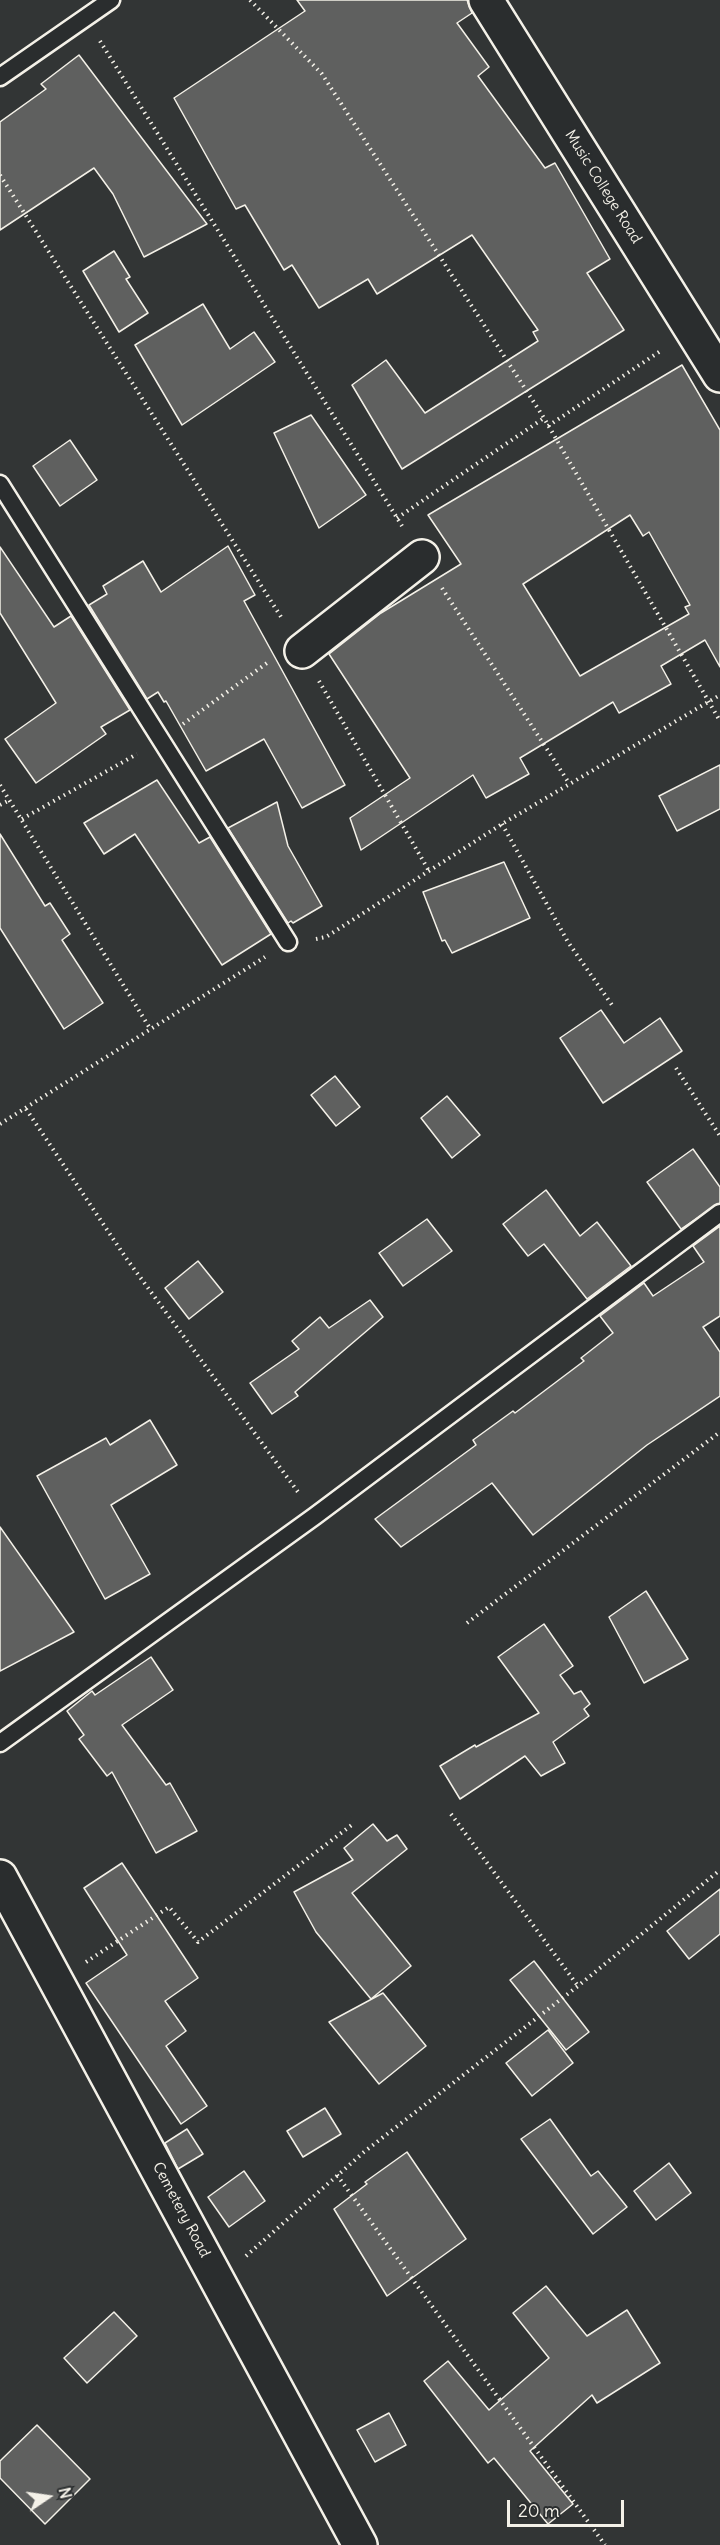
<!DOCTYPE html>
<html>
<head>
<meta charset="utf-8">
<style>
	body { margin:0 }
	#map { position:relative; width:720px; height:2545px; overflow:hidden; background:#323535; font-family:Delius,sans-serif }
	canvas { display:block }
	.north { position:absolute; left:18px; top:2467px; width:60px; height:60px; -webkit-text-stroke:4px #2a2d2e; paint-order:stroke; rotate:77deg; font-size:16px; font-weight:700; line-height:24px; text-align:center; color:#f4f1e8 }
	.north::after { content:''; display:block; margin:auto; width:21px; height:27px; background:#f4f1e8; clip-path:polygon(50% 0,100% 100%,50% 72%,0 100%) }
	.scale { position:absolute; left:507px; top:2500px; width:117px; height:27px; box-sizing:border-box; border:3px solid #f4f1e8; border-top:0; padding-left:8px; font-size:18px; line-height:21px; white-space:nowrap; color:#f4f1e8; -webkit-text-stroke:4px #2a2d2e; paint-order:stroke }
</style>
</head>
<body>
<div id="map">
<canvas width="720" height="2545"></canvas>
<div class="north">N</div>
<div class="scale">20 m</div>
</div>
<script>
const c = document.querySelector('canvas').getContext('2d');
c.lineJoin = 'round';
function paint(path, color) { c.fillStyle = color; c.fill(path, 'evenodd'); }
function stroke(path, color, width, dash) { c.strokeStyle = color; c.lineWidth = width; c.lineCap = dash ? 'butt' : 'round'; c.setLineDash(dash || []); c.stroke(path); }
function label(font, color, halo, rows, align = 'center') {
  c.font = font + ' Delius,sans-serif'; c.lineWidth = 5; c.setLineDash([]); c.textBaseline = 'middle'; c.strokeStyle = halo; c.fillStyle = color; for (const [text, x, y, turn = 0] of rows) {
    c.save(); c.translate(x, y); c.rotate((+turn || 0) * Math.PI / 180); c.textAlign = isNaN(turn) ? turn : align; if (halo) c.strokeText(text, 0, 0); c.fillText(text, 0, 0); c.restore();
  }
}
const building = new Path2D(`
	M 297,0 L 467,0 L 472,13 L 457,23 L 489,67 L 478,76 L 545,168 L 555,163 L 610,259 L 587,273 L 624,330 L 402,469 L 352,385 L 386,360 L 425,413 L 538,341 L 533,332 L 538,330 L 472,235 L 377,294 L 368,279 L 319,308 L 292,265 L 284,270 L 245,205 L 236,209 L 174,98 L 305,11 Z
	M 79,55 L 141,137 L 207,224 L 144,257 L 113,194 L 94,168 L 0,230 L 0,122 L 46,89 L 41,84 Z
	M 114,251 L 130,277 L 126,279 L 148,313 L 119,332 L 83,271 Z
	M 203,304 L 230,349 L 254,332 L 275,362 L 182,425 L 135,345 Z
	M 682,365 L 720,430 L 720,667 L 705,640 L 661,666 L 671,684 L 619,713 L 613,702 L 520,758 L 529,774 L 486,798 L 473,775 L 361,850 L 350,818 L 410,778 L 329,654 L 381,613 L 461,564 L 428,515 ZM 630,515 L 643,536 L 649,532 L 690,605 L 685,607 L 689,614 L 580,676 L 523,584 Z
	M 311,415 L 366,495 L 319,528 L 274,433 Z
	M 70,440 L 97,480 L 60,506 L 33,466 Z
	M 228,546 L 255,595 L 244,601 L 345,785 L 302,808 L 264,739 L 206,771 L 166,701 L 164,702 L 158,692 L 147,699 L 89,605 L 107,594 L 103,586 L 143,561 L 161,592 Z
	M 0,547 L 54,627 L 71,616 L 130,710 L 101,727 L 106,734 L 36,783 L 5,739 L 56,703 L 0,613 Z
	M 720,765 L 720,809 L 677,831 L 659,796 Z
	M 157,780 L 199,843 L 210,837 L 271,934 L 222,965 L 135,834 L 104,854 L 84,823 Z
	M 277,802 L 288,846 L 322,906 L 293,923 L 291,921 L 288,923 L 228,828 Z
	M 0,834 L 45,906 L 50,903 L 70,934 L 62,940 L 103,1003 L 64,1029 L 0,928 Z
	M 504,862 L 530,918 L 452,953 L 445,940 L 442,941 L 423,892 Z
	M 601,1010 L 624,1043 L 660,1018 L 682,1051 L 603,1103 L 560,1038 Z
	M 335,1076 L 360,1107 L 336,1126 L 311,1095 Z
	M 447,1096 L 480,1135 L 452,1158 L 421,1118 Z
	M 693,1149 L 720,1187 L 720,1203 L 681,1229 L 647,1182 Z
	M 546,1190 L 580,1236 L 597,1222 L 631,1266 L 587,1299 L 544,1244 L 528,1256 L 503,1224 Z
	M 427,1219 L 452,1251 L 403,1286 L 379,1253 Z
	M 720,1226 L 720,1316 L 703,1327 L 720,1352 L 720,1396 L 647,1445 L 533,1535 L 492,1483 L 401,1547 L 375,1519 L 476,1445 L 473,1440 L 513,1411 L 515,1413 L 584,1361 L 581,1358 L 613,1333 L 600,1316 L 644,1283 L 653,1296 L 704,1262 L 693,1246 Z
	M 198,1261 L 223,1292 L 189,1319 L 165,1288 Z
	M 370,1300 L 383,1317 L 295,1392 L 298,1396 L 272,1414 L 250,1383 L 299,1349 L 292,1341 L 320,1317 L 329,1328 Z
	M 150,1420 L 177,1465 L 111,1505 L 150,1574 L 105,1599 L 37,1476 L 106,1438 L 110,1445 Z
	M 0,1527 L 74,1632 L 0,1671 Z
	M 646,1591 L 688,1659 L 644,1683 L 609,1617 Z
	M 544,1624 L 573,1666 L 560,1675 L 574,1694 L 581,1691 L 590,1704 L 584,1709 L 589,1716 L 553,1742 L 565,1763 L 541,1776 L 525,1756 L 460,1799 L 440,1766 L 475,1745 L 476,1747 L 539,1713 L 498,1657 Z
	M 151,1657 L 173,1690 L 122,1725 L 166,1785 L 170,1783 L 197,1831 L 156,1853 L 112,1772 L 107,1776 L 79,1739 L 84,1735 L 67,1711 L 92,1691 L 95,1695 Z
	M 373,1824 L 387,1841 L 397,1835 L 407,1849 L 352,1893 L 411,1966 L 371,1999 L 316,1932 L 294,1892 L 353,1860 L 344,1848 Z
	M 122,1863 L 198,1978 L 165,2001 L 186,2031 L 166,2046 L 207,2106 L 181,2124 L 86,1983 L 127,1955 L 84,1888 Z
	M 720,1889 L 720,1934 L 689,1959 L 667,1931 Z
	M 534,1961 L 589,2032 L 566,2050 L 510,1980 Z
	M 383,1993 L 426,2046 L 379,2084 L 329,2022 Z
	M 548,2030 L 573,2063 L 532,2096 L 506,2063 Z
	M 325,2108 L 341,2134 L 303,2157 L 287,2131 Z
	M 550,2119 L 591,2176 L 598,2171 L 627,2207 L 593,2234 L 521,2139 Z
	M 187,2129 L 203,2154 L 178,2169 L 165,2143 Z
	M 407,2152 L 466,2239 L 387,2296 L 334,2209 L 367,2184 L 365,2182 Z
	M 669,2163 L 691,2193 L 656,2220 L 634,2191 Z
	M 244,2171 L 265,2201 L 229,2227 L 208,2197 Z
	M 546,2286 L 587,2336 L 627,2310 L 660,2363 L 597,2403 L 592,2395 L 530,2451 L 573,2504 L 548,2524 L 494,2458 L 488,2463 L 424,2381 L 448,2361 L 489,2410 L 549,2358 L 513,2313 Z
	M 114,2312 L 137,2336 L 87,2383 L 64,2358 Z
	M 389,2413 L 406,2445 L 375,2462 L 357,2430 Z
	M 37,2425 L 90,2479 L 45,2524 L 0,2478 L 0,2461 Z`);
paint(building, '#5f605f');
stroke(building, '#f4f1e8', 1.5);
const lane = new Path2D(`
	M 0,77 L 111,0
	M 0,484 L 288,942
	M 0,1743 L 315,1516 L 720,1213`);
const street = new Path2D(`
	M 486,0 L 720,375
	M 302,651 L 422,557
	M 0,1877 L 360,2545`);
stroke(lane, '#f4f1e8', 21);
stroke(street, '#f4f1e8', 38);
stroke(new Path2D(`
	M 250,0 L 322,74 L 544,418 L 720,721
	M 100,41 L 402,526
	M 0,175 L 283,620
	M 548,426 L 662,350
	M 397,518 L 544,418
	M 442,588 L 569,783
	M 319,681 L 429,871
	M 183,724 L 267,663
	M 0,785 L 151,1030
	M 0,805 L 10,800
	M 22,819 L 137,754
	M 502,824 L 568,942 L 612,1005
	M 316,939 L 326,937 L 502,824 L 720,695
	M 676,1068 L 720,1136
	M 26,1109 L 126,1258 L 298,1492
	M 0,1124 L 265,957
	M 467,1623 L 720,1432
	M 451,1814 L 578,1986
	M 86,1962 L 169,1907 L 198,1942 L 353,1824
	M 337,2175 L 605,2545
	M 246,2256 L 364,2152 L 578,1986 L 720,1870`), '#f4f1e8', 4, [1.5, 4.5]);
stroke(lane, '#2a2d2e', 16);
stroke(street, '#2a2d2e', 33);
label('15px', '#f4f1e8', '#2a2d2e', [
	["Music College Road",603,187,58],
	["Cemetery Road",181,2210,62]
]);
</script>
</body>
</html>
